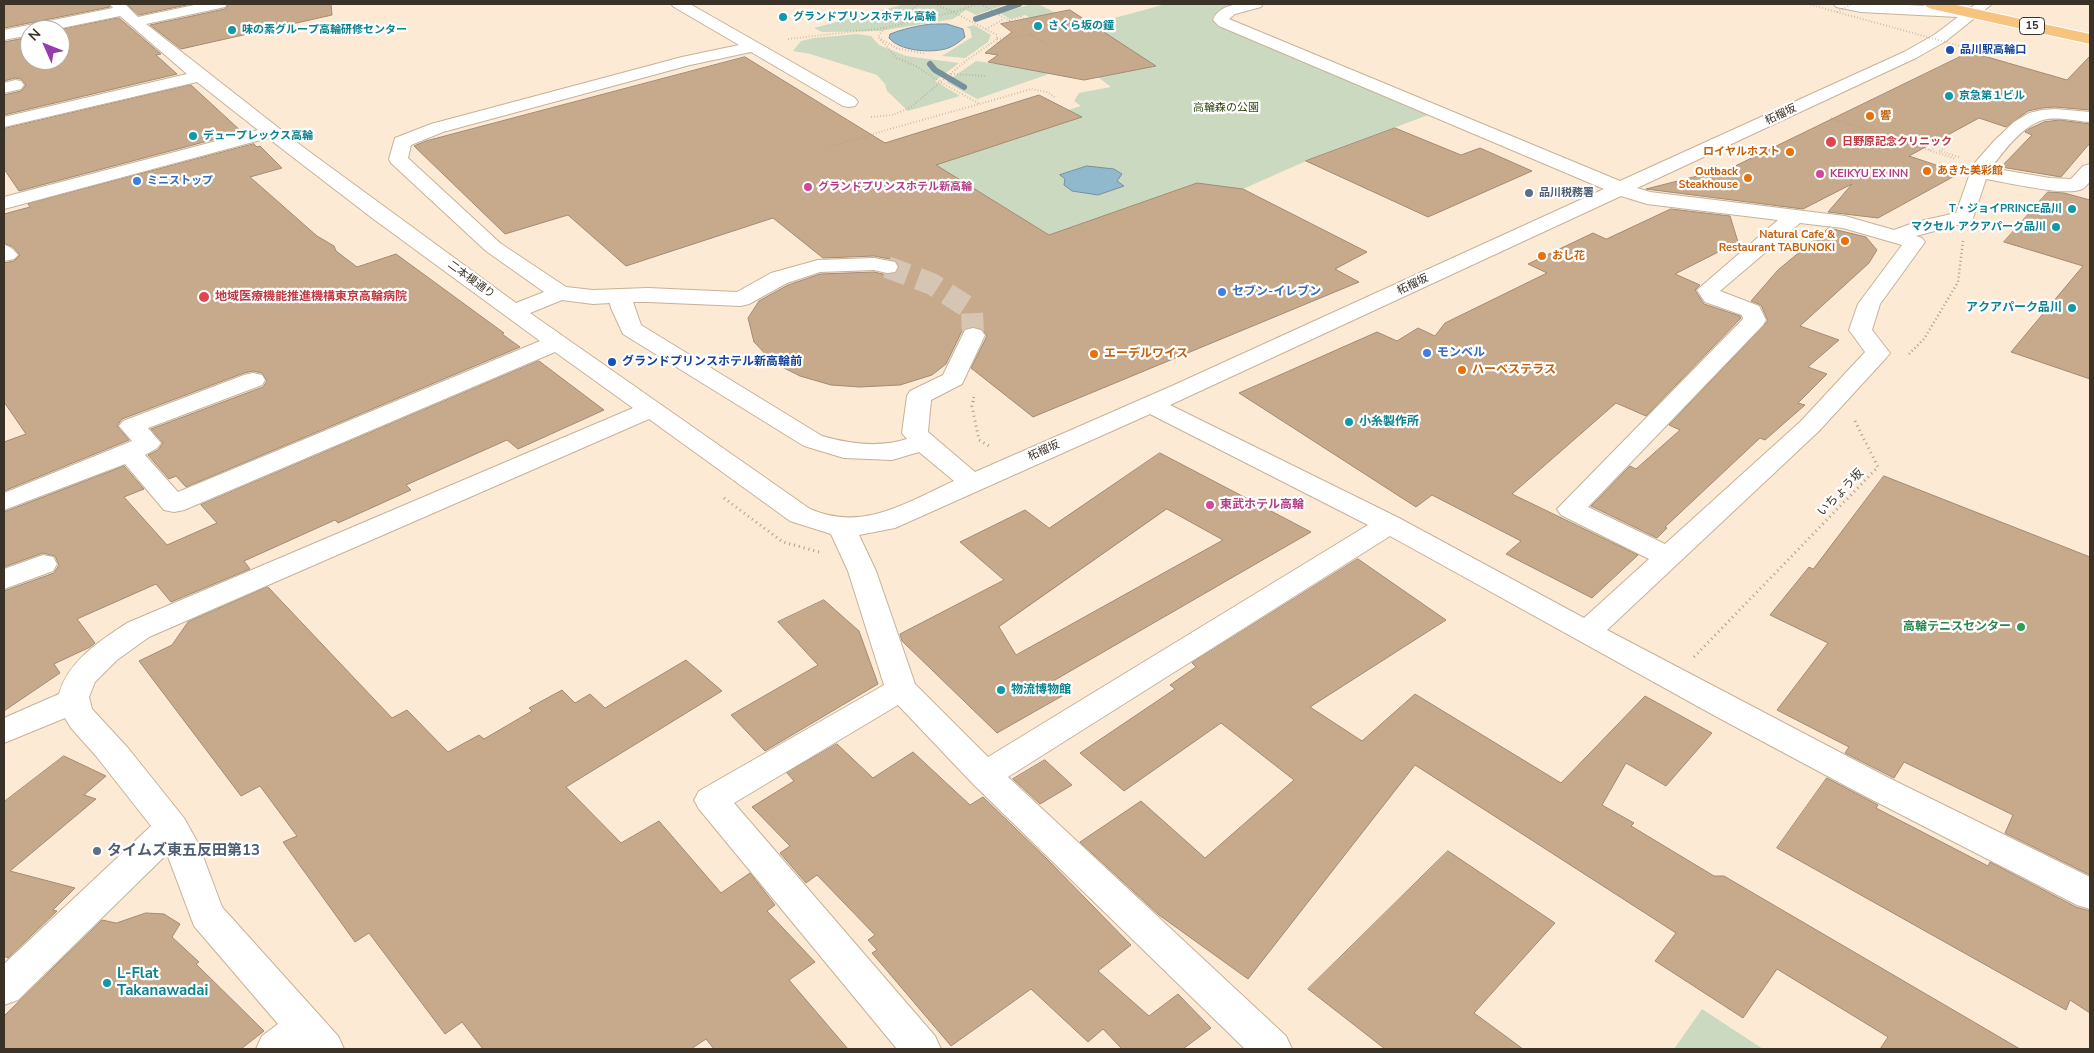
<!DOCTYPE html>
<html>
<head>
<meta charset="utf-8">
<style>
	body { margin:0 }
	#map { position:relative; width:2094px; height:1053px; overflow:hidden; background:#fcead5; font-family:"Nunito Sans",sans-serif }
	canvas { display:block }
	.frame { position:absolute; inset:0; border:5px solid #3a3227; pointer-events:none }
	.north { position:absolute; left:20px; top:20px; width:50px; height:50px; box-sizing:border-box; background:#fff; border:1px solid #b0ada9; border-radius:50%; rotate:314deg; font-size:14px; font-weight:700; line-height:20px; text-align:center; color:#3a3227 }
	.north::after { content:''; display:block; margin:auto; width:18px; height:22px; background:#953eab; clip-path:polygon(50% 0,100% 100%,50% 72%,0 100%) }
</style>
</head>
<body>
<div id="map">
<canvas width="2094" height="1053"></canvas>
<div class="frame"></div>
<div class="north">N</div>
</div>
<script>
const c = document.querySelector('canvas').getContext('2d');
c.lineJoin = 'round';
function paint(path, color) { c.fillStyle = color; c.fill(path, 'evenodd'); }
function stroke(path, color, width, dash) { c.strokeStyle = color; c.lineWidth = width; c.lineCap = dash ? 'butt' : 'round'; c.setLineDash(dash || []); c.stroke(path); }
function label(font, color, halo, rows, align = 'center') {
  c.font = font + ' "Nunito Sans","Noto Sans JP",sans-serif'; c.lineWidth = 4.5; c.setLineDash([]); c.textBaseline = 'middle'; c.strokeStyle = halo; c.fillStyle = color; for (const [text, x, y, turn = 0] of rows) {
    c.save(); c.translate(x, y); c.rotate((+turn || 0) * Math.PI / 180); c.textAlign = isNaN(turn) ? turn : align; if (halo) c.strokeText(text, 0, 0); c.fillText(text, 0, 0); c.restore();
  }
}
paint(new Path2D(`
	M 905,4 L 1007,4 L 976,15 L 966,10 L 953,19 L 880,31 L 822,32 L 814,28 Z
	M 1032,4 L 1038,4 L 1064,17 L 1040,23 L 1025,15 L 1010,19 L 1000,13 Z
	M 1166,4 L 1256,4 L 1243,7 L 1222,20 L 1436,112 L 1306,161 L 1243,189 L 1197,183 L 1049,235 L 975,189 L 940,194 L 910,173 L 1081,117 L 1068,110 L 1081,106 L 1074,101 L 1079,93 L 1111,87 L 1098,77 L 1155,66 L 1102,32 L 1107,20 Z
	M 974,25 L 991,35 L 988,42 L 965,58 L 942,56 L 972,37 L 970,29 L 966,27 Z
	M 857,34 L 871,36 L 879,45 L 906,56 L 959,63 L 935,81 L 960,96 L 908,111 L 887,91 L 885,84 L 877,75 L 810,54 L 793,51 L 801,41 L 814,38 Z
	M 1005,39 L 1052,69 L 1046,75 L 977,99 L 946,82 L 976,61 L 996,64 L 1005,59 L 1011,46 L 995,43 Z
	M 1702,1009 L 1763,1049 L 1674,1049 Z`), '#ccd9c1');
const water = new Path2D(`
	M 931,24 L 947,24 L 963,29 L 965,37 C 959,42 953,47 945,49 C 929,53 900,51 889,38 L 890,34 C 903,29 916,26 931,24 Z
	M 1087,166 L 1114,169 L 1122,174 L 1117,181 L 1124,186 L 1098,195 L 1072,191 L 1064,185 L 1065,179 L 1060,175 Z`);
paint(water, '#90b9ce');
stroke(water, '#76909c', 1);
stroke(new Path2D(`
	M 976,19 L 1019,4
	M 930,64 L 935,70 L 964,87`), '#76909c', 6);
const building = new Path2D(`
	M 4,4 L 108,4 L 110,7 L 4,28 Z
	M 127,4 L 191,4 L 139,15 Z
	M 229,4 L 331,4 L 332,15 L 181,49 L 150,25 L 225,9 Z
	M 1070,10 L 1156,66 L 1084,80 L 988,62 L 998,55 L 985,53 L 1012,32 L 1001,24 Z
	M 119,18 L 161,54 L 156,55 L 177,74 L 4,115 L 4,95 L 21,91 L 26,85 L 21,79 L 15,78 L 4,81 L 4,42 L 30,37 L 30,60 L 60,60 L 60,30 Z
	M 1970,52 L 2067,80 L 2090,56 L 2090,110 L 2055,107 L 2042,108 L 2028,111 L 2006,127 L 1979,118 L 1909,156 L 1960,173 L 1878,218 L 1828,212 L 1852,184 L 1803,209 L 1646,189 L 1733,167 Z
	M 745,57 L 885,143 L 1039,95 L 1082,117 L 936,165 L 1049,235 L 1197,183 L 1243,189 L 1367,252 L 1335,269 L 1359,282 L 1033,417 L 971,368 L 987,336 L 981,328 L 973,326 L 963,329 L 946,364 L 932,375 L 900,385 L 860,387 L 831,385 L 800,376 L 774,363 L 754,342 L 748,318 L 759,301 L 788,285 L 820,274 L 874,272 L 887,275 L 895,274 L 900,268 L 895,260 L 874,256 L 823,258 L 773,218 L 626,266 L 568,215 L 505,234 L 414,146 L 426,141 Z
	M 191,85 L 242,132 L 19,191 L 4,169 L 4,129 Z
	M 2060,120 L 2090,124 L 2090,143 L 2061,177 L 2001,167 L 2032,135 L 2025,132 L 2029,129 L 2044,122 Z
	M 1395,128 L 1461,155 L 1480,148 L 1532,171 L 1428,217 L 1306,161 Z
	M 254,144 L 257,147 L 260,146 L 282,168 L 250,177 L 317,236 L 334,246 L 336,251 L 357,267 L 396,254 L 504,333 L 502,334 L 520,347 L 186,487 L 176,476 L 169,479 L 148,455 L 158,450 L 163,443 L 151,429 L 263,387 L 267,381 L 262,373 L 253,371 L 244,373 L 122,419 L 117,426 L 129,440 L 4,491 L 4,442 L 26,434 L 4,402 L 4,263 L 14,261 L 20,255 L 13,247 L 4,243 L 4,214 L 30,207 L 28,204 Z
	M 2048,192 L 2064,193 L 2090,200 L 2090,379 L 2011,352 L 2083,266 L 2004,242 Z
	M 1671,209 L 1730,216 L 1738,242 L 1675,274 L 1700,285 L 1695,290 L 1704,304 L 1740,316 L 1741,318 L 1646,416 L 1616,403 L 1512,494 L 1638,555 L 1592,598 L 1506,554 L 1521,541 L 1432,495 L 1416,507 L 1239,393 L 1377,332 L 1397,341 L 1418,328 L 1435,336 L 1445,323 L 1547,273 L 1528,264 L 1593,233 L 1606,239 Z
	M 1829,228 L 1866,237 L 1877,250 L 1869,263 L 1800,326 L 1839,340 L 1808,367 L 1827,374 L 1798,403 L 1805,405 L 1765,440 L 1760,438 L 1665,527 L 1667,528 L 1657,538 L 1591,506 L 1630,466 L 1636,469 L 1680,430 L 1669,425 L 1768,321 L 1761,305 L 1751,301 L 1778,270 Z
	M 539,361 L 604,410 L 518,449 L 507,440 L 406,485 L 411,490 L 338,523 L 335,520 L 244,561 L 250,569 L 171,602 L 156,584 L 77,619 L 95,643 L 90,647 L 54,664 L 60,673 L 4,711 L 4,591 L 54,573 L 59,565 L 55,556 L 43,553 L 4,567 L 4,512 L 124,466 L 144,489 L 124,497 L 167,545 L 217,523 L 201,505 Z
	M 1160,453 L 1311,532 L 1048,684 L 1062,696 L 997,733 L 902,641 L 900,634 L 1004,580 L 960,542 L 1025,510 L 1049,528 ZM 1167,509 L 1223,540 L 1016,655 L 999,627 Z
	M 1884,476 L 2090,557 L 2090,875 L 2005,833 L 2013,815 L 1904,762 L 1894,778 L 1845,753 L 1849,747 L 1777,710 L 1828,643 L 1770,615 L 1809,567 L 1813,569 Z
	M 1358,559 L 1446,620 L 1310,707 L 1362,741 L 1415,694 L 1561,783 L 1645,696 L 1712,733 L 1666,786 L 1626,763 L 1602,805 L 1634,823 L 1631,826 L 1714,876 L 1724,876 L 2020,1049 L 1880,1049 L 1888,1037 L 1777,969 L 1743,1018 L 1655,961 L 1676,933 L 1415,765 L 1248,979 L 1159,915 L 1080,842 L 1141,801 L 1205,858 L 1294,780 L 1221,723 L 1124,791 L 1080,753 L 1175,689 L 1170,685 L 1196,667 L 1192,663 Z
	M 268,587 L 392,718 L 407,710 L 448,752 L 479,735 L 484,739 L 532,711 L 529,708 L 562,690 L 575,703 L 590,694 L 605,708 L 686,660 L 722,691 L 566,787 L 621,843 L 659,821 L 721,893 L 750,873 L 775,905 L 767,911 L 815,962 L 789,980 L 848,1049 L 714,1049 L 706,1039 L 691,1049 L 483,1049 L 462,1022 L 445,1034 L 369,933 L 355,942 L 283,842 L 297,836 L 260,786 L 241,796 L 139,661 L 172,645 L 188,622 Z
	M 824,600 L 859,631 L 878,684 L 765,751 L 731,715 L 818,665 L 778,622 Z
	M 837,744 L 873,778 L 913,752 L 970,805 L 983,797 L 1047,859 L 1131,945 L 1098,971 L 1149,1016 L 1178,994 L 1211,1028 L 1183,1049 L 1122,1049 L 1103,1029 L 1088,1042 L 1031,989 L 951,1046 L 872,953 L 877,950 L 868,940 L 875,935 L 817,875 L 806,883 L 780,853 L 790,846 L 752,807 L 794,781 L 787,773 Z
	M 64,756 L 106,776 L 84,795 L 96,799 L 10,871 L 75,888 L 53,910 L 57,911 L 8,958 L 4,956 L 4,802 Z
	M 1045,760 L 1072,785 L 1040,804 L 1013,779 Z
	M 1827,778 L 1878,805 L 1876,808 L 1988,866 L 1990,862 L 2076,907 L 2090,911 L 2090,1013 L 2070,1000 L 2066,1010 L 1777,848 Z
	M 1448,851 L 1555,923 L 1474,1013 L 1523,1049 L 1385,1049 L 1308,989 Z
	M 146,913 L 164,914 L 180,924 L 172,937 L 199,962 L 196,964 L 264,1031 L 241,1049 L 4,1049 L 4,1016 L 102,920 L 116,923 Z`);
paint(building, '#c7a98c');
stroke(building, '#a28b74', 1);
stroke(new Path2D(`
	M 887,267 L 932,284 L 972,310 L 973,335`), '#d5c5b2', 22, [22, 11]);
const minor = new Path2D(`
	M 110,4 L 125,4 L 138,17 L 199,4 L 227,4 L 225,7 L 146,24 L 303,147 L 516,303 L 544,292 L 486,251 L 391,163 L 389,159 L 395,138 L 431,124 L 682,57 L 739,45 L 674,7 L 671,4 L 690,4 L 855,98 L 858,102 L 855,106 L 849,107 L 843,106 L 751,52 L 690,65 L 443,132 L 411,145 L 408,158 L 500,243 L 566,287 L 593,290 L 648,288 L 737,292 L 771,273 L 818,260 L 874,258 L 895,262 L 898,267 L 895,272 L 887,273 L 874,270 L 820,272 L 787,283 L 749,304 L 741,306 L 648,302 L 633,302 L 641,325 L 822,436 C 850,444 879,448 907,439 L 902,433 L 907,396 L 910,391 L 943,375 L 965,330 L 973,328 L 981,330 L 985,335 L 962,384 L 931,400 L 928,432 L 975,472 L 1174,385 L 1604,189 L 1219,26 L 1213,20 C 1221,1 1246,4 1263,4 L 1261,7 L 1235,14 L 1229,19 L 1620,181 L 1904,52 L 1934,35 L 1958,17 L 1861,12 L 1836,7 L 1834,4 L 1886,4 L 1970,8 L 1976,4 L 1992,4 L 1946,41 L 1916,58 L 1637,188 L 1650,192 L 1845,216 L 1894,230 L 1916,222 L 1956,213 L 1973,165 L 1994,141 L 2014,122 L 2029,113 L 2042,110 L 2055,109 L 2090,112 L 2090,122 C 2075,121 2057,116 2043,120 C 2022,126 2003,152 1991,168 L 2050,178 L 2071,179 L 2083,166 L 2090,164 L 2090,181 C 2088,184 2085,188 2082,189 C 2067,197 2005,182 1986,179 L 1972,221 L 1916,236 L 1922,238 L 1925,242 L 1880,304 L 1872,330 L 1890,353 L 1886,358 L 1819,431 L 1607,630 L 1885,776 L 2090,877 L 2090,909 L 2077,905 L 1861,794 L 1717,717 L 1390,536 L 1008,777 L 1286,1036 L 1292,1049 L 1245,1049 L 973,784 L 898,705 L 734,803 L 935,1036 L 941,1049 L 897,1049 L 699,809 L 694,800 L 699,791 L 884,685 L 848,571 L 831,534 L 790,521 L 649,419 L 149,637 L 117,660 L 95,682 L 89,697 L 92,709 L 128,748 L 184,818 L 198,843 L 222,907 L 338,1036 L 344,1049 L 256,1049 L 262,1036 L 278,1024 L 194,926 L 167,854 L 18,1000 L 4,1005 L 4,964 L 151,826 L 96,756 L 71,728 L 65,718 L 4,743 L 4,718 L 59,694 C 68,661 100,641 127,623 L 633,408 L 555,352 L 184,510 L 174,512 L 164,510 L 125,464 L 4,510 L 4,493 L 132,441 L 119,426 L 123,421 L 244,375 L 253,373 L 262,375 L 265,380 L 262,385 L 148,428 L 161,443 L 157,448 L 145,455 L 178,492 L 540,341 L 372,218 L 268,138 L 4,209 L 4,197 L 258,130 L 197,82 L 4,127 L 4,117 L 187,74 L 120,16 L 52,30 L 30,30 L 30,35 L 4,40 L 4,30 L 113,8 ZM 1621,196 L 1647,204 L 1778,220 L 1697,290 L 1705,302 L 1742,315 L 1743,319 L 1557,509 L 1561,515 L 1649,559 L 1584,618 L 1399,518 L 1170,405 ZM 1800,223 L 1843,228 L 1902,245 L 1858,304 L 1849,330 L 1865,352 L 1801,421 L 1665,544 L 1588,507 L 1763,325 L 1766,320 L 1759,306 L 1720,291 ZM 562,300 L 593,304 L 610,303 L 611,308 L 623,334 L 804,446 L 844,458 L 892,460 L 919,452 L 954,481 C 905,503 863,532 810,509 L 530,313 ZM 1150,414 L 1368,525 L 988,757 L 915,684 L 876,571 L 859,535 L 895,528 Z
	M 15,80 L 21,81 L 24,85 L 21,89 L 4,93 L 4,83 Z
	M 4,245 C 11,247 13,249 18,255 L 14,259 L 4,261 Z
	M 43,555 L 53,557 L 57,564 L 53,571 L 4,589 L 4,569 Z`);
const highway = new Path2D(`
	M 1924,4 L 1952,4 L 2090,34 L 2090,44 L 1932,9 L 1927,7 Z`);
stroke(minor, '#c7b298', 2);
stroke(highway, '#fff', 2);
stroke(new Path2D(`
	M 935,4 L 953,12 L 978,4
	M 981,4 L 1011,22
	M 1009,20 L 1021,17 L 1036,25
	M 903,23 L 906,13 L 919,4
	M 884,28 L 878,37 L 897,58 L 916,66 L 940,82 L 980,104
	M 1021,28 L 1049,46
	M 986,29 L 1004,19
	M 788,39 L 884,28 L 953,12 L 997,35 L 997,39 L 967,60 L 911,107 L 893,115 L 870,117
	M 881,39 L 896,48 L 926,54
	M 997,39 L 1032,35 L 1086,19
	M 951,74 L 987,76
	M 1831,118 L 1956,159
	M 830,147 C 897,126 964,109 1031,89 L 1047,92 L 1056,98
	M 1930,150 L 1942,143 L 1948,146 L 1939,151 L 1959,157`), '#ab9d8d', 2, [0.5, 2.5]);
stroke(new Path2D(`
	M 1909,354 L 1924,339 L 1958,282 L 1963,241
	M 973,402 L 974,396`), '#ab9d8d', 2.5, [1, 3]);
stroke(new Path2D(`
	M 973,401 L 972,406 L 979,440 L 989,446
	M 724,498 L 783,542 L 819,552
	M 1694,657 L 1878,467 L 1854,419`), '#ab9d8d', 3, [1, 4]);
paint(minor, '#fff');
paint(highway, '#f8c37f');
stroke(new Path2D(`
	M 1808,4 L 1960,46
	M 1837,12 L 1852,4`), '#ab9d8d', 2, [0.5, 2.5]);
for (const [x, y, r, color] of [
	[783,17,5,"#0f9aa8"],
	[1038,26,5,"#0f9aa8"],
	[232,30,5,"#0f9aa8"],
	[1950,50,5,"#1a4fb4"],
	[1949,96,5,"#0f9aa8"],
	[1870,116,5,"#e8710a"],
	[193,136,5,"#0f9aa8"],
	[1831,142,6,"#e0444e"],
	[1790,152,5,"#e8710a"],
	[1927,171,5,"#e8710a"],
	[1820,174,5,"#d1479c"],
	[1748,178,5,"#e8710a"],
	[137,181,5,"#3f7fe0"],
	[808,187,5,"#d1479c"],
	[1529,193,5,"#5c6f8a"],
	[2072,209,5,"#0f9aa8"],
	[2056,227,5,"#0f9aa8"],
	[1845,241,5,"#e8710a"],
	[1542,256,5,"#e8710a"],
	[1222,292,5,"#3f7fe0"],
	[204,297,6,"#e0444e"],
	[2072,308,5,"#0f9aa8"],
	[1427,353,5,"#3f7fe0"],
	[1094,354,5,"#e8710a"],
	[612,362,5,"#1a4fb4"],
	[1462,370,5,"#e8710a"],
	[1349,422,5,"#0f9aa8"],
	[1210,505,5,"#d1479c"],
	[2021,627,5,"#2e9e5b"],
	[1001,690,5,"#0f9aa8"],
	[97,851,5,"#5c6f8a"],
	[107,983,5,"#0f9aa8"]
]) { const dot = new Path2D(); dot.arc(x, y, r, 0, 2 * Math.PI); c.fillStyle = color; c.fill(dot); stroke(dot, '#fff', 2); }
label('bold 11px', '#0d838f', '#fff', [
	["グランドプリンスホテル高輪",793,17],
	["さくら坂の鐘",1048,26],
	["味の素グループ高輪研修センター",242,30],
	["京急第１ビル",1959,96],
	["デュープレックス高輪",203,136],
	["T・ジョイPRINCE品川",2062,209,"right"],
	["マクセル アクアパーク品川",2046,227,"right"]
], 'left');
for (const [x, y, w] of [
	[2032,26,25]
]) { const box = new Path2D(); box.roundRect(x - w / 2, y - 8.5, w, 17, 4); c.fillStyle = '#fff'; c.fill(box); stroke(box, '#3a3227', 1); }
label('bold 11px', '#3a3227', null, [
	["15",2032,26]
]);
label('bold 11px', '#164399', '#fff', [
	["品川駅高輪口",1960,50]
], 'left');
label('11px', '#304813', '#fff', [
	["高輪森の公園",1226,108]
]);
label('11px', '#3a3227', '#fff', [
	["柘榴坂",1781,115,-25],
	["二本榎通り",471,280,36],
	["柘榴坂",1413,285,-25],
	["柘榴坂",1044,451,-24]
]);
label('bold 11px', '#c56008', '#fff', [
	["響",1880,116],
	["ロイヤルホスト",1780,152,"right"],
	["あきた美彩館",1937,171],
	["Outback",1738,172,"right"],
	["Steakhouse",1738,185,"right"],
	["Natural Cafe &",1835,235,"right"],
	["Restaurant TABUNOKI",1835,248,"right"],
	["おし花",1552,256]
], 'left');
label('bold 11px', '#be3a42', '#fff', [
	["日野原記念クリニック",1842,142]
], 'left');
label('bold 11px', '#b23c85', '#fff', [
	["KEIKYU EX INN",1830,174],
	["グランドプリンスホテル新高輪",818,187]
], 'left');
label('bold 11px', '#366cbe', '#fff', [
	["ミニストップ",147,181]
], 'left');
label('bold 11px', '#4e5e75', '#fff', [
	["品川税務署",1539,193]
], 'left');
label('bold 12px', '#366cbe', '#fff', [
	["セブン-イレブン",1232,292],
	["モンベル",1437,353]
], 'left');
label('bold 12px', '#be3a42', '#fff', [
	["地域医療機能推進機構東京高輪病院",215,297]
], 'left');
label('bold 12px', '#0d838f', '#fff', [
	["アクアパーク品川",2062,308,"right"],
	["小糸製作所",1359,422],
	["物流博物館",1011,690]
], 'left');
label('bold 12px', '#c56008', '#fff', [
	["エーデルワイス",1104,354],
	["ハーベステラス",1472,370]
], 'left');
label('bold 12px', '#164399', '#fff', [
	["グランドプリンスホテル新高輪前",622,362]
], 'left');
label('12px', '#3a3227', '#fff', [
	["いちょう坂",1841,493,-46]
]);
label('bold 12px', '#b23c85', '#fff', [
	["東武ホテル高輪",1220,505]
], 'left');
label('bold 12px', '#27864d', '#fff', [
	["高輪テニスセンター",2011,627]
], 'right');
label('bold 15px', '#4e5e75', '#fff', [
	["タイムズ東五反田第13",107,851]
], 'left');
label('bold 15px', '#0d838f', '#fff', [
	["L-Flat",117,974],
	["Takanawadai",117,991]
], 'left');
</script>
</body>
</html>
